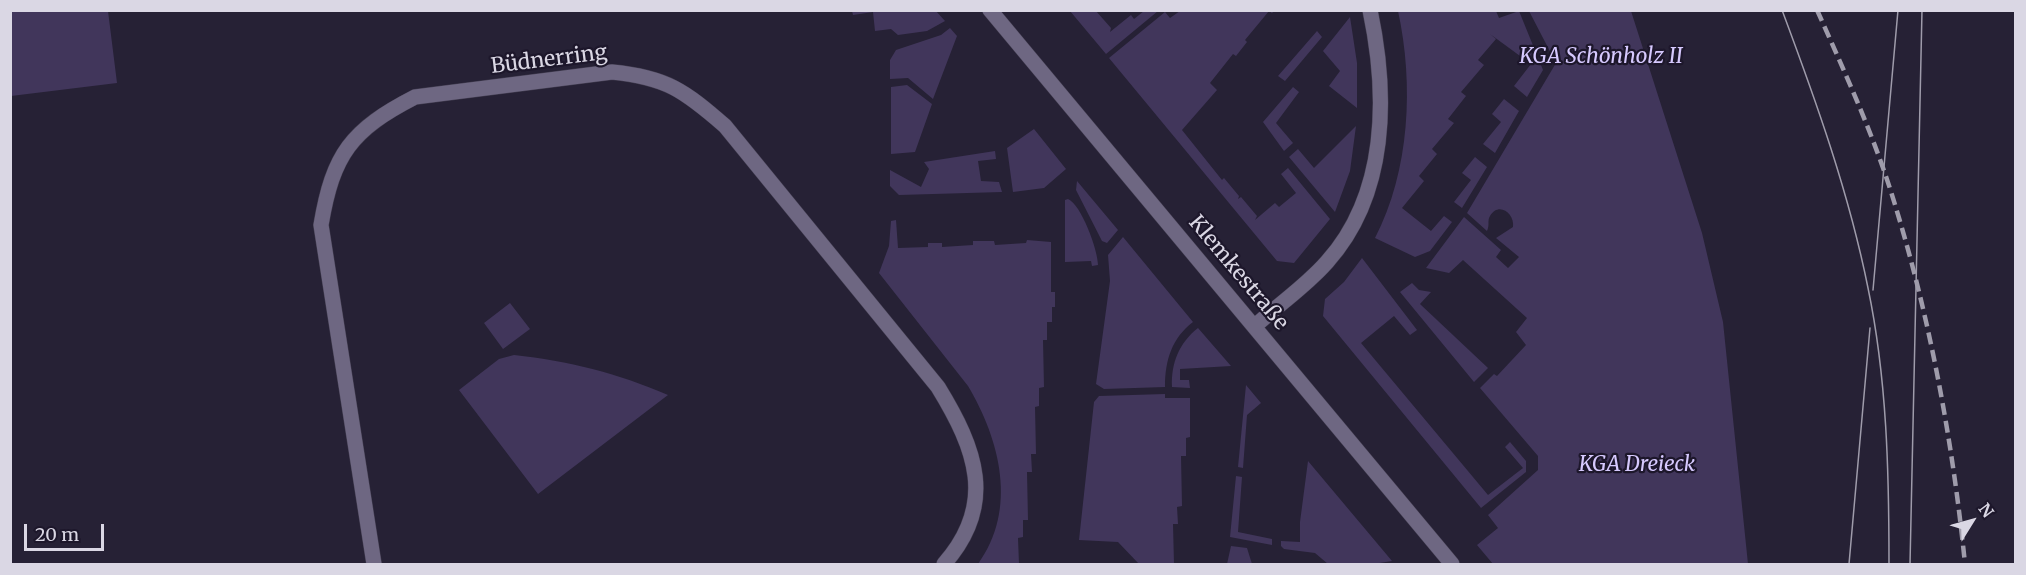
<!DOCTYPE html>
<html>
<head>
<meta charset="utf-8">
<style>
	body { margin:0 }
	#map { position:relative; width:2026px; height:575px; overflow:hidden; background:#262135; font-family:Merriweather,serif }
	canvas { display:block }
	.frame { position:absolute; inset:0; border:12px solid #dad7e4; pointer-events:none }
	.north { position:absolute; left:1942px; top:491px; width:60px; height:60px; -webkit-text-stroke:4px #1d172b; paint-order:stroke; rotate:53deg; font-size:16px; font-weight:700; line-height:24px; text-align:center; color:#dad7e4 }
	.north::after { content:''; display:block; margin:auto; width:21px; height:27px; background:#dad7e4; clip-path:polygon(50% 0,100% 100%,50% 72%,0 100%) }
	.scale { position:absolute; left:24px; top:524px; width:80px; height:27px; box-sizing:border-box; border:3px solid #dad7e4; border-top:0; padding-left:8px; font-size:18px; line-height:21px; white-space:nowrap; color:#dad7e4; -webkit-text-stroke:4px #1d172b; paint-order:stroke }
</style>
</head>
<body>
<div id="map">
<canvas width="2026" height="575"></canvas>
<div class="frame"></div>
<div class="north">N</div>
<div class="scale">20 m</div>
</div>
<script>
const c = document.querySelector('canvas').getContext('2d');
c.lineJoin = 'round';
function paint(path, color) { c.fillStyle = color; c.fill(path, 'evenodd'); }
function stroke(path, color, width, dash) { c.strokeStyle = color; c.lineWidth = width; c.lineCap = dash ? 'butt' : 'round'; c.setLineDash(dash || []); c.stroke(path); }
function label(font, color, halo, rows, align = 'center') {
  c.font = font + ' Merriweather,serif'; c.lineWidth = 4.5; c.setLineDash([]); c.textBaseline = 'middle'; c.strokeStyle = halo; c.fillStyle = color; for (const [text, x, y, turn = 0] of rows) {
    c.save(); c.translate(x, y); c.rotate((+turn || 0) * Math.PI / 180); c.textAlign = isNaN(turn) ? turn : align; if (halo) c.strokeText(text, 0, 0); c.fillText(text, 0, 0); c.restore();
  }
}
paint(new Path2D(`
	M 10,11 L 108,11 L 117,83 L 11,96 Z
	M 852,11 L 936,11 L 945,21 L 927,31 L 898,35 L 891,29 L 875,31 L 873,12 L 853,15 Z
	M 1070,11 L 1096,11 L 1111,28 L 1110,32 L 1131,15 L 1134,19 L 1144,11 L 1158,11 L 1106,54 Z
	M 1180,11 L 1274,11 L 1272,13 L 1269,11 L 1245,40 L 1247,42 L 1236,56 L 1233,54 L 1210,83 L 1217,90 L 1182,130 L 1222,180 L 1224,178 L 1239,196 L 1238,199 L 1241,197 L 1257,216 L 1255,220 L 1275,203 L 1279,207 L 1296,193 L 1281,174 L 1288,168 L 1330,219 L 1294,263 L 1277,261 L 1109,58 L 1165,12 L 1170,18 Z
	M 1398,11 L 1496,11 L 1499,18 L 1519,11 L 1543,70 L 1527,97 L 1514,86 L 1531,64 L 1490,34 L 1496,39 L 1478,60 L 1484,65 L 1461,92 L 1466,96 L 1448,119 L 1454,123 L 1432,149 L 1437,154 L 1419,176 L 1424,181 L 1402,208 L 1431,231 L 1444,216 L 1452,222 L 1430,251 L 1415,257 L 1375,238 C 1410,171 1414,84 1398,11 Z
	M 1529,11 L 1631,11 L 1702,233 L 1723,322 L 1748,564 L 1493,564 L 1477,545 L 1498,528 L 1488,515 L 1538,470 L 1538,456 L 1480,388 L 1494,374 L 1497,376 L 1526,345 L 1516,332 L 1527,318 L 1463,260 L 1449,273 L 1426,268 L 1464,217 L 1501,250 L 1496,257 L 1508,268 L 1519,257 L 1496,238 L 1513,227 C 1515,214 1499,201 1490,216 C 1487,221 1490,225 1487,231 L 1467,213 L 1556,63 Z
	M 1350,17 L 1357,63 L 1357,108 L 1329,86 L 1340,71 L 1323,51 Z
	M 950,28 L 957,36 L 933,99 L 908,78 L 890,79 L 890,60 L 896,50 L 941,35 Z
	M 1317,31 L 1322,37 L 1285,81 L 1278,76 Z
	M 907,85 L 932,104 L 915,152 L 891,154 L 891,87 Z
	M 1293,87 L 1299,92 L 1276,123 L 1293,143 L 1284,151 L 1263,122 Z
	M 1504,99 L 1519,111 L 1495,153 L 1483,144 L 1501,122 L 1492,114 Z
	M 1356,126 L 1350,171 L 1335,212 L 1289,157 L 1298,149 L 1314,168 Z
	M 1034,129 L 1066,169 L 1044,188 L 1013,192 L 1007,148 Z
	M 995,151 L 996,159 L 978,161 L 981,181 L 999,182 L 1002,192 L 899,195 L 890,186 L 890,170 L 921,187 L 929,169 L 924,162 Z
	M 1475,157 L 1487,167 L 1462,208 L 1454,202 L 1471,180 L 1462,173 Z
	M 1077,181 L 1118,230 L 1107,243 L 1102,241 L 1076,190 Z
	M 1068,199 C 1081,204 1098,250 1098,265 L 1092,266 L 1091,261 L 1065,262 L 1065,200 Z
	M 896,220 L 898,248 L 928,247 L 928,243 L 942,243 L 942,247 L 973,245 L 973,241 L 994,241 L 995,245 L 1026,243 L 1027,240 L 1051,242 L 1051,292 L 1055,292 L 1055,307 L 1052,307 L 1052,322 L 1047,322 L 1047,340 L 1043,340 L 1044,387 L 1039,388 L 1039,406 L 1035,407 L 1036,454 L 1031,454 L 1032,472 L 1027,472 L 1028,520 L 1023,520 L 1023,537 L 1018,538 L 1019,564 L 978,564 C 1018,509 1000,440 968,386 L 879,273 L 889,246 L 891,221 Z
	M 1123,237 L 1193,322 C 1172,338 1165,360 1165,387 L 1104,389 L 1096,384 L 1110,281 L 1108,255 Z
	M 1362,258 L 1417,330 L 1410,335 L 1394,316 L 1361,343 L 1488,495 L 1523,468 L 1505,447 L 1510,442 L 1526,461 L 1526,472 L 1481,508 L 1323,316 L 1325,299 L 1344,282 Z
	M 1412,283 L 1419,290 L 1431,292 L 1420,304 L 1488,368 L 1474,382 L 1400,292 Z
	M 510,303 L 530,329 L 503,349 L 484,323 Z
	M 1198,328 L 1231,366 L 1180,369 L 1180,380 L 1189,380 L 1190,388 L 1172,387 C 1171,363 1179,343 1198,328 Z
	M 514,355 C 569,361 617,373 668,395 L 538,494 L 459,390 L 499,359 Z
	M 1246,385 L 1261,403 L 1247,415 L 1243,468 L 1238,467 Z
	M 1165,394 L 1165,398 L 1190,398 L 1190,437 L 1186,438 L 1186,456 L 1181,456 L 1182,506 L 1177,507 L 1178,524 L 1173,524 L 1174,564 L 1139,564 L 1118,542 L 1079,540 L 1094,402 L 1099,396 Z
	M 1308,461 L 1392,561 L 1373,564 L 1328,564 L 1315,553 L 1284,549 L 1281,546 L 1281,541 L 1300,542 L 1300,522 Z
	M 1236,476 L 1242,477 L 1238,532 L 1272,539 L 1272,545 L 1230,537 Z
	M 1231,546 L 1247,548 L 1252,564 L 1227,564 Z`), '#41365b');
const minor = new Path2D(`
	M 990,10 L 1452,564
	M 1255,326 C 1278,305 1306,286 1327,262 C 1388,194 1388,95 1370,10
	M 374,564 L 321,225 C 333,154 351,130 415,97 L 612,72 C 666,77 685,91 725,126 L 938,387 C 976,449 997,504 944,564`);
stroke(minor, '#433e51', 16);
stroke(minor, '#6e6782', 15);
stroke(new Path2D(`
	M 1782,10 C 1816,101 1849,193 1868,288 C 1887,379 1889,472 1889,564
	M 1873,290 L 1898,10
	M 1849,564 L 1870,328
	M 1910,564 L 1922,10`), '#9f9cab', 1.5);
stroke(new Path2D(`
	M 1817,10 C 1846,75 1876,140 1896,208 C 1931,323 1953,445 1965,564`), '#9f9cab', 4.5, [12, 6]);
label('italic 21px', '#d6c9fe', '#1d172b', [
	["KGA Schönholz II",1601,57],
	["KGA Dreieck",1637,465]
]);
label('21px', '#dad7e4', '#1d172b', [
	["Büdnerring",549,60,-7],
	["Klemkestraße",1238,273,50]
]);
</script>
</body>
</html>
